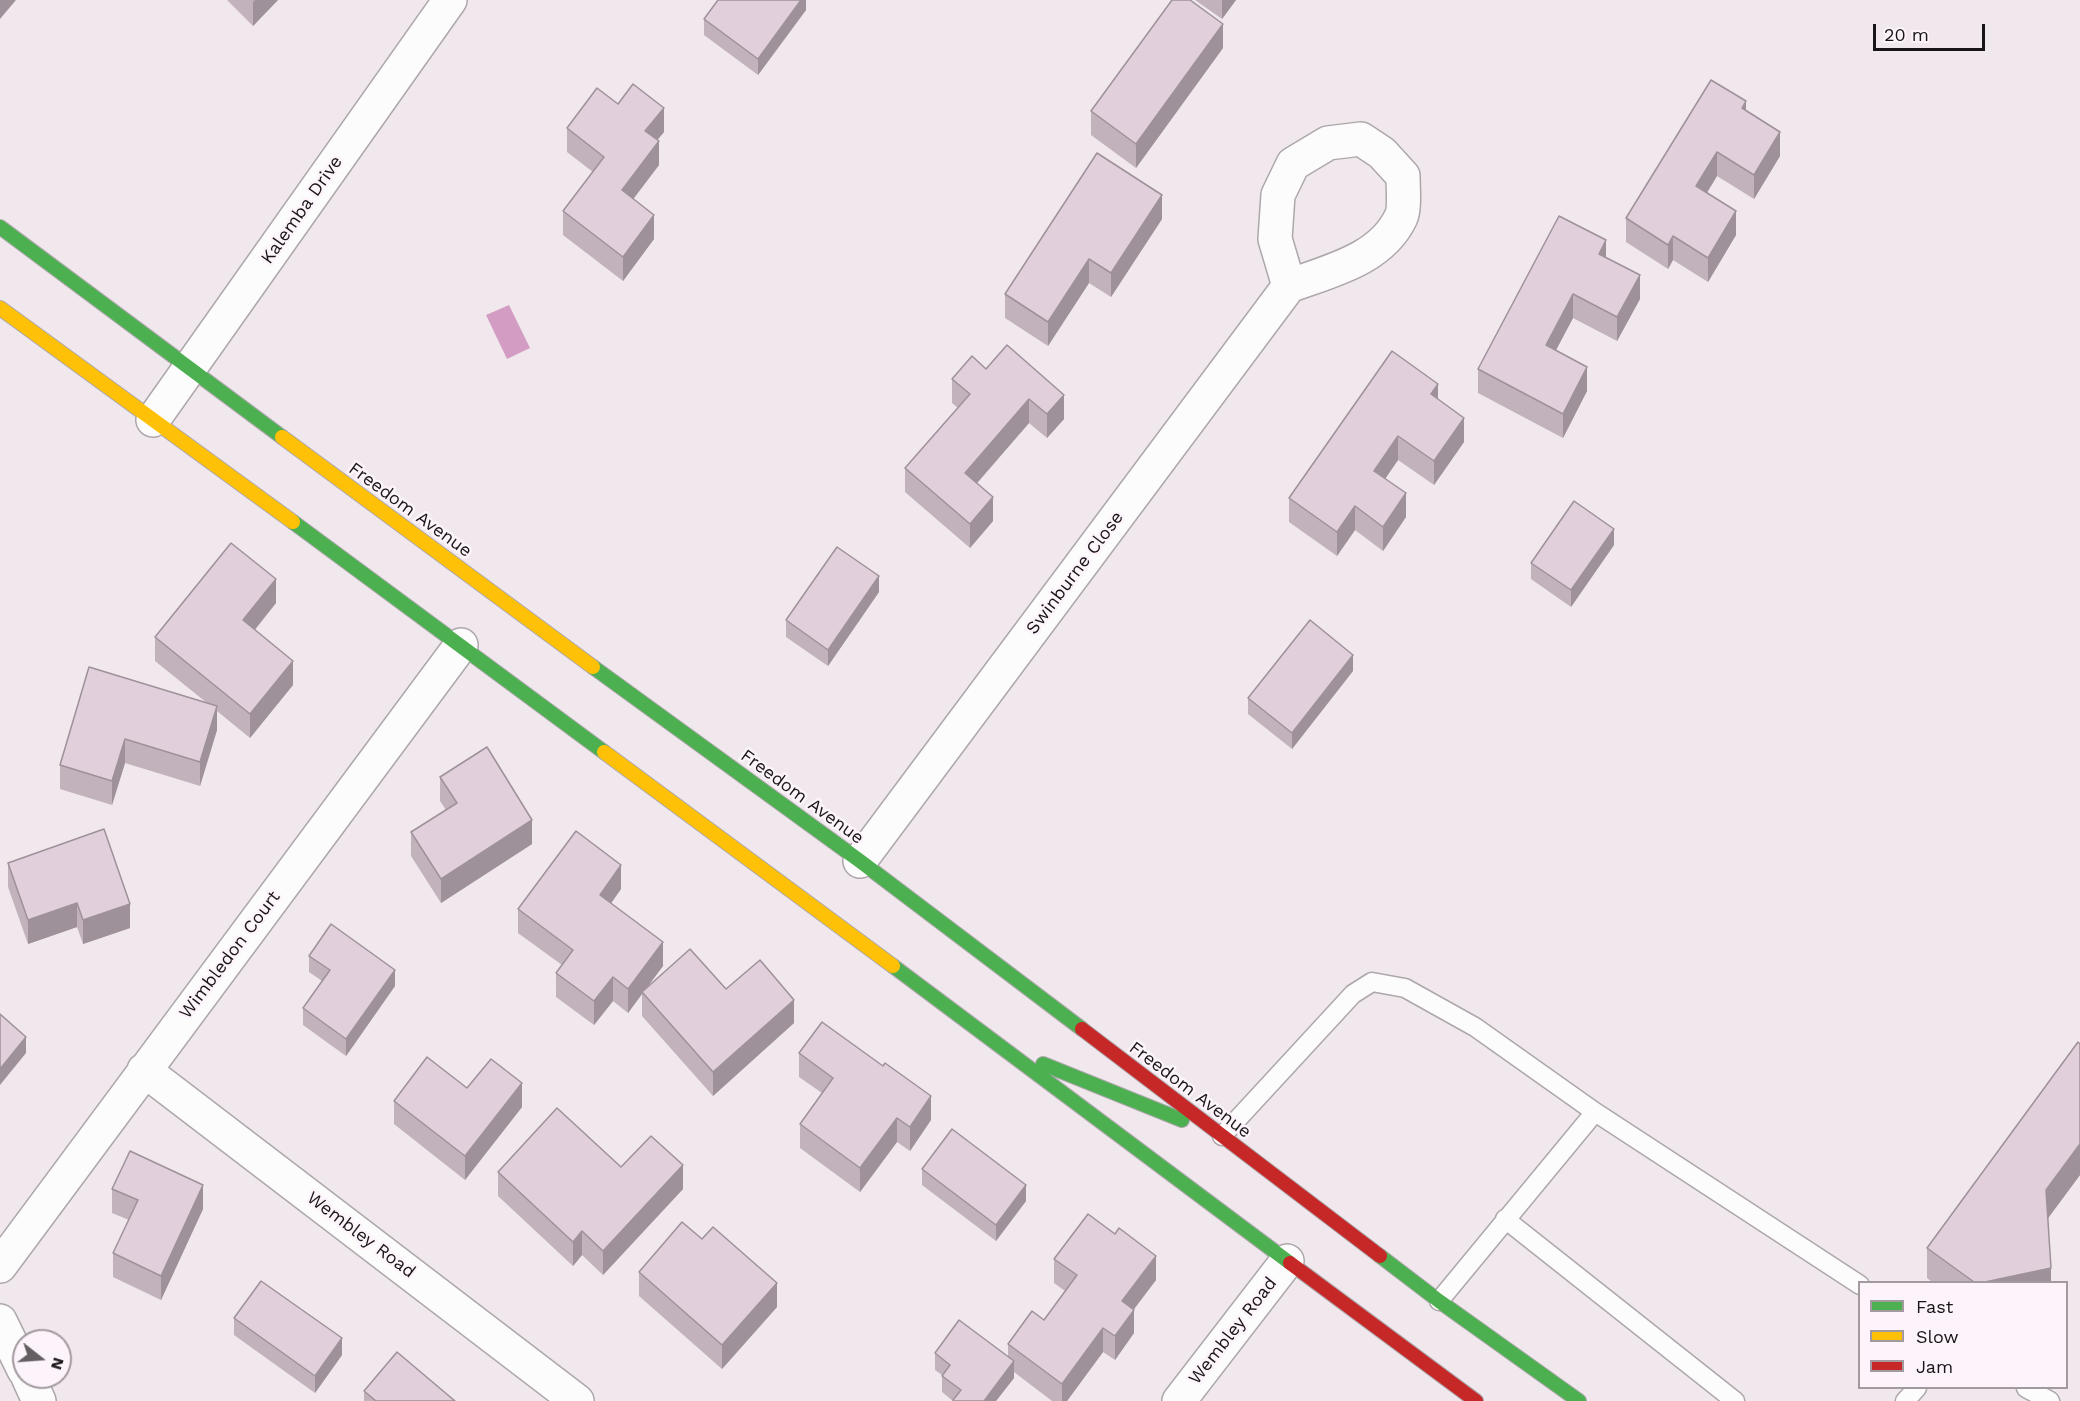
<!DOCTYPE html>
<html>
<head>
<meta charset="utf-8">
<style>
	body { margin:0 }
	#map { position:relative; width:2080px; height:1401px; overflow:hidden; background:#f0e8ed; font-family:"Work Sans",sans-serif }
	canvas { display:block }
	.legend { position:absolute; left:1858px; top:1281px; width:210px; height:108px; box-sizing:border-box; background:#fdf3fa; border:2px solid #a29a9f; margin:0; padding:8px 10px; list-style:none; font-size:18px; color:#191417 }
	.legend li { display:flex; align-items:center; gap:12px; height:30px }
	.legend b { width:30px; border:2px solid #a29a9f }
	.north { position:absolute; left:12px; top:1329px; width:60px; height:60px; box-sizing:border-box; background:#fdf3fa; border:2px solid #a29a9f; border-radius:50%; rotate:107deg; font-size:16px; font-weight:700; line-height:24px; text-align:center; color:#191417 }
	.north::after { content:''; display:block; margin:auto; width:21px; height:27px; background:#645e62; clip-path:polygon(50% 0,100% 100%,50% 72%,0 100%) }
	.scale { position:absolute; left:1873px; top:24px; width:112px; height:27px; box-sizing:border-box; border:3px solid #191417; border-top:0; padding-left:8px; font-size:18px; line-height:21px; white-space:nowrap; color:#191417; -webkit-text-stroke:4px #fdf3fa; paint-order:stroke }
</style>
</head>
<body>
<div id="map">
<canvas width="2080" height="1401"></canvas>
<ul class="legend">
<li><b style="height:8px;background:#4caf50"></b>Fast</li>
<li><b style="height:8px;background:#ffc107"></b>Slow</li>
<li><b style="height:8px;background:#c62828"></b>Jam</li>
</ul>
<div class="north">N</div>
<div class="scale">20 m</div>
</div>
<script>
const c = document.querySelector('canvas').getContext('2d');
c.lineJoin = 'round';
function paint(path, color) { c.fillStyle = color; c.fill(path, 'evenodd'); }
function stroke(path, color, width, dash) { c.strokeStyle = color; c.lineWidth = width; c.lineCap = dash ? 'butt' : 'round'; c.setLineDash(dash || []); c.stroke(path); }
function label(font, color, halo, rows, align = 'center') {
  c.font = font + ' "Work Sans",sans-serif'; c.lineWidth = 5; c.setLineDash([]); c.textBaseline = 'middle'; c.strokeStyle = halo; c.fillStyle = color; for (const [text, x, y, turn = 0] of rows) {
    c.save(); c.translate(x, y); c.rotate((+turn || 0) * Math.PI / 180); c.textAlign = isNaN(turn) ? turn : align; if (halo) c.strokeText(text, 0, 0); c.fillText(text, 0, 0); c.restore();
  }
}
paint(new Path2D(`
	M 509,305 L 530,348 L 507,359 L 486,315 Z`), '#d39dc3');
const lane = new Path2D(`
	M 1222,1136 L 1353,994 L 1372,982 L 1405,988 L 1475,1027 L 1595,1112 L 1860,1285
	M 1505,1219 L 1735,1401
	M 1439,1301 L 1595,1112
	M 2026,1388 L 2050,1401
	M 1905,1401 L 1917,1388`);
const street = new Path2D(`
	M 1361,139 L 1382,153 L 1403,176 C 1403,186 1405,209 1401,217 C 1381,260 1329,271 1289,286 L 1275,239 L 1278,195 L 1293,164 L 1328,143 Z
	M 153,420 L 450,0
	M 860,861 L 1289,286
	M 144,1070 L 577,1401
	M 0,1266 L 461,645
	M 0,1321 L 24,1370
	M 28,1377 L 39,1401
	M 1179,1401 L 1287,1261`);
const fast = new Path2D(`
	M 0,227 L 282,437
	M 293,522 L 604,752
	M 593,667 L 860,861 L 1082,1029
	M 893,966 L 1290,1263
	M 1043,1064 L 1182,1120
	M 1380,1256 L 1439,1301 L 1579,1401`);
const slow = new Path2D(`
	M 0,308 L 293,522
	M 282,437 L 593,667
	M 604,752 L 893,966`);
const jam = new Path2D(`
	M 1082,1029 L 1380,1256
	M 1290,1263 L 1476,1401`);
stroke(lane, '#ada7ab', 21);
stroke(street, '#ada7ab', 36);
stroke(fast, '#ada7ab', 16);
stroke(slow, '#ada7ab', 16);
stroke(jam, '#ada7ab', 16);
stroke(lane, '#fdfcfc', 18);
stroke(street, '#fdfcfc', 33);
stroke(fast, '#4caf50', 14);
stroke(slow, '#ffc107', 14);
stroke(jam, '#c62828', 14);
paint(new Path2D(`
	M 227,0 L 278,0 L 253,26 Z
	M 806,0 L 806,10 L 758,75 L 704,35 L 704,19 Z
	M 1195,0 L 1236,0 L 1222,19 Z
	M 1223,48 L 1136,168 L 1091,135 L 1091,111 Z
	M 618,104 L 664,132 L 657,140 L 659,165 L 633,199 L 654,239 L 623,281 L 563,235 L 563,211 L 593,172 L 567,152 L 567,128 Z
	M 1746,110 L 1780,156 L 1754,199 L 1717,176 L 1707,193 L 1736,235 L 1708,282 L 1673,260 L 1668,269 L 1626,242 L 1626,218 Z
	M 1162,219 L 1111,297 L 1089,283 L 1048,346 L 1005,318 L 1005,294 Z
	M 1606,257 L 1640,299 L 1617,341 L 1573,318 L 1556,350 L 1587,391 L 1563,438 L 1478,393 L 1478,369 Z
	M 986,369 L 1064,419 L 1047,438 L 1029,423 L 977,483 L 993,521 L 970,548 L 905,492 L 905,468 L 958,408 L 952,403 L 952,379 Z
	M 1438,399 L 1464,442 L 1434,485 L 1398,460 L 1385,479 L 1406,517 L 1383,551 L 1355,530 L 1337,556 L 1289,522 L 1289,498 Z
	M 1614,545 L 1571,607 L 1531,579 L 1531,563 Z
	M 879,592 L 828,666 L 786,637 L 786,620 Z
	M 276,603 L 255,630 L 293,685 L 250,738 L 217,711 L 217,730 L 200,786 L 125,763 L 112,805 L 60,789 L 60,765 L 207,703 L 155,661 L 155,637 Z
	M 1353,671 L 1292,749 L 1248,714 L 1248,698 Z
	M 440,777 L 532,844 L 441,903 L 411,856 L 411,832 L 446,810 L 440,801 Z
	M 8,863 L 130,928 L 83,944 L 77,927 L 28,944 L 8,887 Z
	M 621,889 L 611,903 L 663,966 L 647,987 L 726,989 L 794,1023 L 713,1096 L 642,1016 L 642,994 L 628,1013 L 613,1001 L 594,1025 L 556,997 L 556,973 L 562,965 L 518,933 L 518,909 Z
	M 309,956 L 395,986 L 346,1056 L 303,1025 L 303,1008 L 322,981 L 309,972 Z
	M 2080,1044 L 2080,1175 L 2048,1218 L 2051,1282 L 1932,1282 L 1927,1278 L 1927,1248 Z
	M 799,1053 L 931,1120 L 910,1151 L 897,1142 L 860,1192 L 800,1148 L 800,1124 L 822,1093 L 799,1077 Z
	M 467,1088 L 522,1107 L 465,1180 L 394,1124 L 394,1101 Z
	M 621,1167 L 683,1189 L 603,1275 L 582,1255 L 573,1266 L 498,1196 L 498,1172 Z
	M 922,1169 L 1026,1201 L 996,1241 L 922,1185 Z
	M 112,1189 L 203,1209 L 161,1300 L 113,1277 L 113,1253 L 129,1220 L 112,1213 Z
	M 702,1239 L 777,1307 L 722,1369 L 639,1296 L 639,1272 Z
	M 1054,1259 L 1156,1280 L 1134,1309 L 1134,1333 L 1115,1360 L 1103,1352 L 1067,1401 L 1052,1401 L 1014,1372 L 1014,1378 L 996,1401 L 953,1401 L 942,1392 L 942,1375 L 935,1370 L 935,1353 L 1008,1357 L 1008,1344 L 1044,1320 L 1065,1291 L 1054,1283 Z
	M 234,1318 L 342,1355 L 315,1393 L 234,1335 Z
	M 364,1391 L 455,1401 L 364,1401 Z`), '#c2b2bc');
paint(new Path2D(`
	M 0,0 L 16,0 L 0,19 Z
	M 255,0 L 278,0 L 253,26 L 253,2 Z
	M 801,0 L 806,0 L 806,10 L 758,75 L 758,59 Z
	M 1222,0 L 1236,0 L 1222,19 Z
	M 1223,24 L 1223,48 L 1136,168 L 1136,144 Z
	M 1746,101 L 1746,125 L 1742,108 Z
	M 664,108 L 664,132 L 645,155 L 645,131 Z
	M 1780,132 L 1780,156 L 1754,199 L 1754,175 Z
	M 659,141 L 659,165 L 622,214 L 622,190 Z
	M 1717,152 L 1717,176 L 1696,210 L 1696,186 Z
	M 1162,195 L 1162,219 L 1111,297 L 1111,273 Z
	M 1736,211 L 1736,235 L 1708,282 L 1708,258 Z
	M 654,215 L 654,239 L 623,281 L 623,257 Z
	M 1673,236 L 1673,260 L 1668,269 L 1668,245 Z
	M 1606,240 L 1606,264 L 1599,254 Z
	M 1089,259 L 1089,283 L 1048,346 L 1048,322 Z
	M 1640,275 L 1640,299 L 1617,341 L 1617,317 Z
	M 1573,294 L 1573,318 L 1546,369 L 1546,345 Z
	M 1587,367 L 1587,391 L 1563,438 L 1563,414 Z
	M 1438,384 L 1438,408 L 1431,394 Z
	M 1064,395 L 1064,419 L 1047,438 L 1047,414 Z
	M 1029,399 L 1029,423 L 965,497 L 965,473 Z
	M 1464,418 L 1464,442 L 1434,485 L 1434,461 Z
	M 1398,436 L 1398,460 L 1374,495 L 1374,471 Z
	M 1406,493 L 1406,517 L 1383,551 L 1383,527 Z
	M 993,497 L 993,521 L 970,548 L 970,524 Z
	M 1355,506 L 1355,530 L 1337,556 L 1337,532 Z
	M 1614,529 L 1614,545 L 1571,607 L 1571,590 Z
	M 879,576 L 879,592 L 828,666 L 828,650 Z
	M 276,579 L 276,603 L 243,644 L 243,620 Z
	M 1353,655 L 1353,671 L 1292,749 L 1292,733 Z
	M 293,661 L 293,685 L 250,738 L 250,714 Z
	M 217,706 L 217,730 L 200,786 L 200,762 Z
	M 125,739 L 125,763 L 112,805 L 112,781 Z
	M 532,820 L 532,844 L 441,903 L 441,879 Z
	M 621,865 L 621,889 L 600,919 L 600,895 Z
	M 77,903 L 77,927 L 28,944 L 28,920 Z
	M 130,904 L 130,928 L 83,944 L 83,920 Z
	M 663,942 L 663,966 L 643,993 L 642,992 L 642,994 L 628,1013 L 628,989 Z
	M 395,970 L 395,986 L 346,1056 L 346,1039 Z
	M 613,977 L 613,1001 L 594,1025 L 594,1001 Z
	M 794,1000 L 794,1023 L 713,1096 L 713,1072 Z
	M 26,1037 L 26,1053 L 0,1085 L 0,1069 Z
	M 522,1083 L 522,1107 L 465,1180 L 465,1156 Z
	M 931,1096 L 931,1120 L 910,1151 L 910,1127 Z
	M 897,1118 L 897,1142 L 860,1192 L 860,1168 Z
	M 2080,1144 L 2080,1175 L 2046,1221 L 2046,1190 Z
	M 683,1165 L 683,1189 L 603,1275 L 603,1251 Z
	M 203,1185 L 203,1209 L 161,1300 L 161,1276 Z
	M 1026,1185 L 1026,1201 L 996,1241 L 996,1225 Z
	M 582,1231 L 582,1255 L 573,1266 L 573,1242 Z
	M 1156,1256 L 1156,1280 L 1122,1325 L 1122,1301 Z
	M 2051,1268 L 2051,1282 L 1985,1282 Z
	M 777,1283 L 777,1307 L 722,1369 L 722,1345 Z
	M 1134,1310 L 1134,1333 L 1115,1360 L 1115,1336 Z
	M 1103,1328 L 1103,1352 L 1067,1401 L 1062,1401 L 1062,1384 Z
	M 342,1338 L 342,1355 L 315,1393 L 315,1376 Z
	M 1014,1361 L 1014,1378 L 996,1401 L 984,1401 Z`), '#9e9199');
const building = new Path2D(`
	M 718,0 L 801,0 L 758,59 L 704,19 Z
	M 1172,0 L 1190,0 L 1223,24 L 1136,144 L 1091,111 Z
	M 1711,80 L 1746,101 L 1742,108 L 1780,132 L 1754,175 L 1717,152 L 1696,186 L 1736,211 L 1708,258 L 1673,236 L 1668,245 L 1626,218 Z
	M 633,84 L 664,108 L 645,131 L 659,141 L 622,190 L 654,215 L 623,257 L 563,211 L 604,157 L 567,128 L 597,88 L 618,104 Z
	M 1097,153 L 1162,195 L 1111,273 L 1089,259 L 1048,322 L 1005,294 Z
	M 1559,216 L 1606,240 L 1599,254 L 1640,275 L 1617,317 L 1573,294 L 1546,345 L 1587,367 L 1563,414 L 1478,369 Z
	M 1007,345 L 1064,395 L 1047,414 L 1029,399 L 965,473 L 993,497 L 970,524 L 905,468 L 970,394 L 952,379 L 972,356 L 986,369 Z
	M 1392,351 L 1438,384 L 1431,394 L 1464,418 L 1434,461 L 1398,436 L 1374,471 L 1406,493 L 1383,527 L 1355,506 L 1337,532 L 1289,498 Z
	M 1574,501 L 1614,529 L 1571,590 L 1531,563 Z
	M 231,543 L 276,579 L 243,620 L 293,661 L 250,714 L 155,637 Z
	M 837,547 L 879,576 L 828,650 L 786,620 Z
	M 1310,620 L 1353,655 L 1292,733 L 1248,698 Z
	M 89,667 L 217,706 L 200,762 L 125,739 L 112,781 L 60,765 Z
	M 487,747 L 532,820 L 441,879 L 411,832 L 457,803 L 440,777 Z
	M 104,829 L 130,904 L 83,920 L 77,903 L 28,920 L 8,863 Z
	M 576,831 L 621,865 L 600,895 L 663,942 L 628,989 L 613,977 L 594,1001 L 556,973 L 573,950 L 518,909 Z
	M 331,924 L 395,970 L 346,1039 L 303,1008 L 330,970 L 309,956 Z
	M 690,949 L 726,989 L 760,960 L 794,1000 L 713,1072 L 642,992 Z
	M 0,1014 L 26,1037 L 0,1069 Z
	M 822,1022 L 883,1066 L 885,1063 L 931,1096 L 910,1127 L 897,1118 L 860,1168 L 800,1124 L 833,1078 L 799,1053 Z
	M 2078,1042 L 2080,1044 L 2080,1144 L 2046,1190 L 2051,1268 L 1985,1282 L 1974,1282 L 1927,1248 Z
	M 427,1057 L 467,1088 L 491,1059 L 522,1083 L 465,1156 L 394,1101 Z
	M 557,1108 L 621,1167 L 651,1136 L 683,1165 L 603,1251 L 582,1231 L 573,1242 L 498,1172 Z
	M 952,1129 L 1026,1185 L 996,1225 L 922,1169 Z
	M 130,1151 L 203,1185 L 161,1276 L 113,1253 L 138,1200 L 112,1189 Z
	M 1088,1214 L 1115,1234 L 1119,1228 L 1156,1256 L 1122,1301 L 1134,1310 L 1115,1336 L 1103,1328 L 1062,1384 L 1008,1344 L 1032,1311 L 1044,1320 L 1077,1275 L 1054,1259 Z
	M 682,1222 L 702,1239 L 713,1227 L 777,1283 L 722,1345 L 639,1272 Z
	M 261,1281 L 342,1338 L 315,1376 L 234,1318 Z
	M 959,1320 L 1014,1361 L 984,1401 L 954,1401 L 953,1400 L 961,1390 L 942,1376 L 950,1365 L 935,1353 Z
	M 397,1352 L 455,1401 L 376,1401 L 364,1391 Z`);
paint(building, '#e1cfdb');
stroke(building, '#9e9199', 1.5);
label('18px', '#191417', '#fdf3fa', [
	["Kalemba Drive",302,210,-55],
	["Freedom Avenue",410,510,36],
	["Swinburne Close",1075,573,-53],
	["Freedom Avenue",802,797,36],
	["Wimbledon Court",230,955,-53],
	["Freedom Avenue",1190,1090,37],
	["Wembley Road",361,1235,37],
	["Wembley Road",1233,1331,-52]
]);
</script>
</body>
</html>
